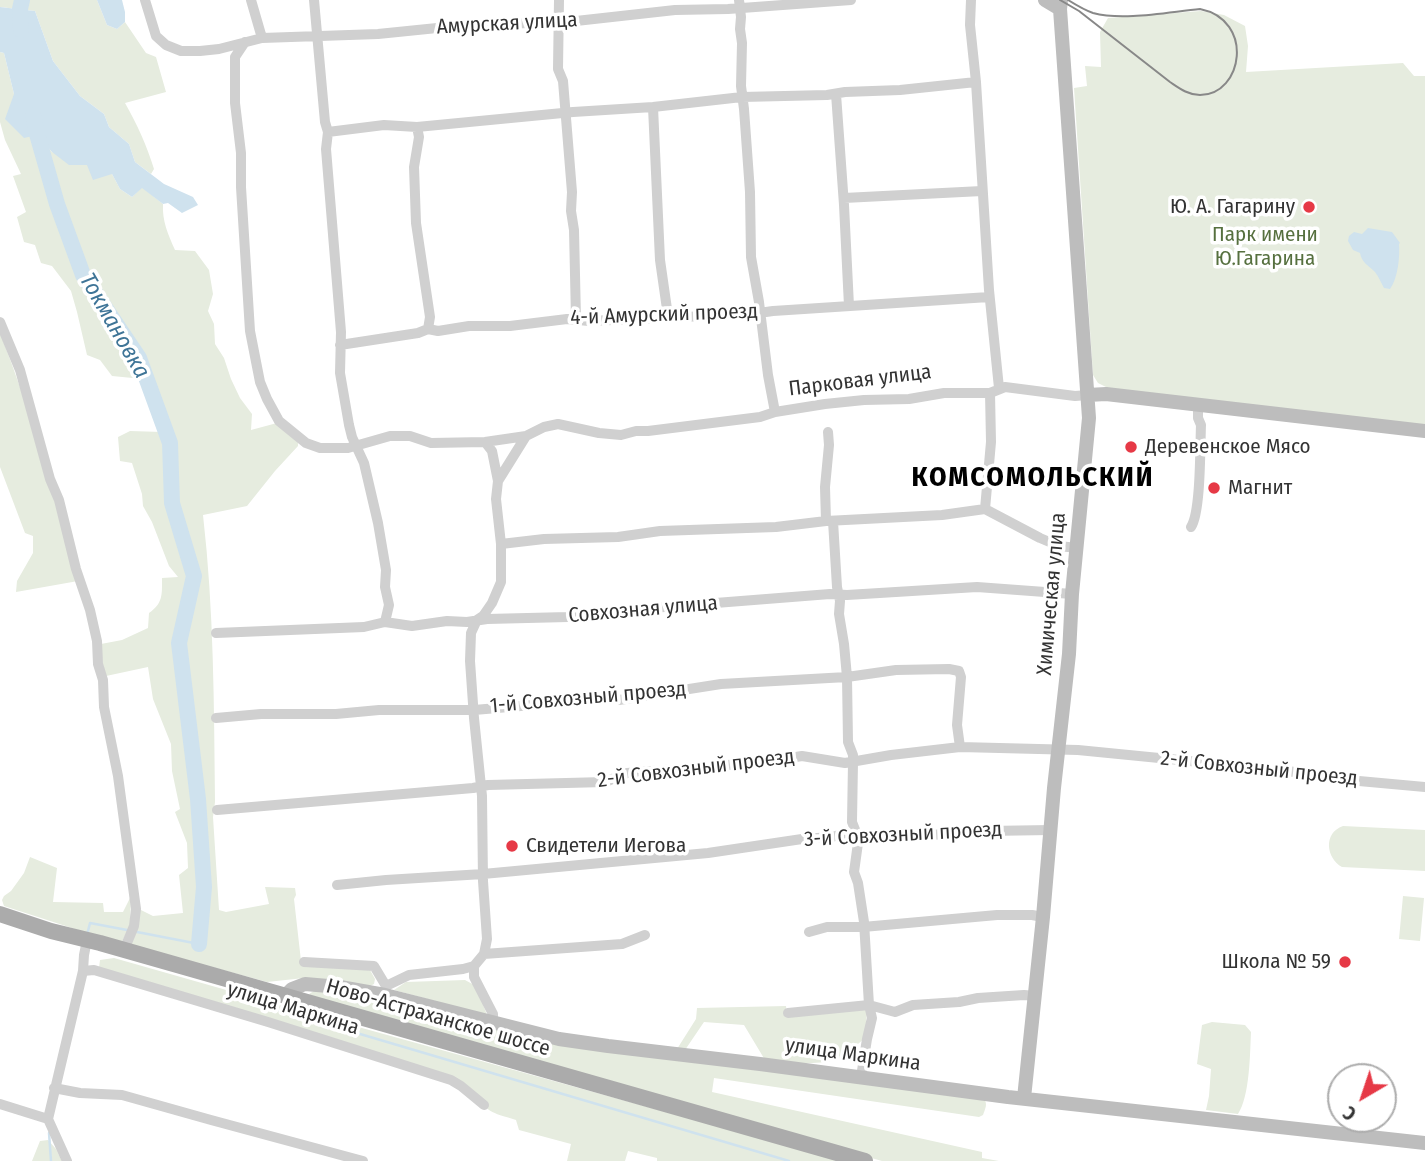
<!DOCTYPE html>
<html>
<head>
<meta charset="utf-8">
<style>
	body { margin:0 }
	#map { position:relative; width:1425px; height:1161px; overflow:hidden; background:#fff; font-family:"Fira Sans Condensed",sans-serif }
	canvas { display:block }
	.north { position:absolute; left:1327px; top:1063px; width:70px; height:70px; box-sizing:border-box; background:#fff; border:2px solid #adadad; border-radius:50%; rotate:219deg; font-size:19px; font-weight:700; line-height:28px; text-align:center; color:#333 }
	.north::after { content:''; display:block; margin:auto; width:24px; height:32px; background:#e63946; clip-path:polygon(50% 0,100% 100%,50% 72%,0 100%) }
</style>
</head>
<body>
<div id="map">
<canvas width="1425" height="1161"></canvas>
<div class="north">С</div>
</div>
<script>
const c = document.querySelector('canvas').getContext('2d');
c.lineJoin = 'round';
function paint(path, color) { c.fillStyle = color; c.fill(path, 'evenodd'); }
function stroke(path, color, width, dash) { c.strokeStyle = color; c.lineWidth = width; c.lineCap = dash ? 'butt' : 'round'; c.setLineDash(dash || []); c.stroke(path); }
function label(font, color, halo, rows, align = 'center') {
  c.font = font + ' "Fira Sans Condensed",sans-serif'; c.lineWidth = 7; c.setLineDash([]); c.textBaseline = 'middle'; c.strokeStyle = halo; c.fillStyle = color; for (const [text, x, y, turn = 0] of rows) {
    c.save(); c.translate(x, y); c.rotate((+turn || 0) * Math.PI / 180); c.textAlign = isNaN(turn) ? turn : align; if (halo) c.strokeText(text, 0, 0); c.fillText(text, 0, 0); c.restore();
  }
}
paint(new Path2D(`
	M 0,0 L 97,0 L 107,25 L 117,29 L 125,22 L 146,53 L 156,57 L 166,92 L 125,103 C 137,124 147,146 154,169 L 151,174 L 135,162 L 129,144 L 109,127 L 104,114 L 80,96 L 53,61 L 35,11 L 0,7 Z
	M 1201,11 L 1224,15 L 1245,26 L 1248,46 L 1246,72 L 1403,63 L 1414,76 L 1425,76 L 1425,425 L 1112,390 L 1098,383 L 1093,375 L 1074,88 L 1087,86 L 1085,66 L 1101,67 L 1100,32 L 1108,18 Z
	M 0,52 L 4,53 L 14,94 L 37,134 L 52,152 L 112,174 L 120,189 L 132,197 L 142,187 L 163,204 C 162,221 168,234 175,250 L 195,251 L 209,270 L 213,294 L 208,311 L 214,324 L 215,344 L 224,358 L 231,379 L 240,398 L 252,414 L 251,430 L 277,423 L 298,441 L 298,446 L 275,471 L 247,506 L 203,515 C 214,610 214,706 215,802 L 213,817 L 219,910 L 226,912 L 269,904 L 265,887 L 295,888 L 296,895 L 294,899 L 301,961 L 370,970 L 375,979 L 374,984 L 368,987 L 304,978 L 267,982 L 131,945 L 139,909 L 153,916 L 183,913 L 179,875 L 188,868 L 187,843 L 175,812 L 180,809 L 172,771 L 171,744 L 153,699 L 148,667 L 106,676 L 103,670 L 101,644 L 122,640 L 148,628 L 149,613 C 163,603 162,595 162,578 L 178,577 L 169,566 L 152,522 L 143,506 L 142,494 L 132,463 L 120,461 L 118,437 L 130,431 L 162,432 L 143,379 L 112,376 L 100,360 L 87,355 L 77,312 L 71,291 L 52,266 L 41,263 L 35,245 L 24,242 L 17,217 L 26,212 L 13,176 L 21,174 L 5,140 L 0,122 Z
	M 0,333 C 32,414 55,498 78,581 L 16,592 L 17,581 L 33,553 L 33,536 L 25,533 L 0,467 Z
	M 1343,826 L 1425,830 L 1425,871 L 1342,867 C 1326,858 1323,833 1343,826 Z
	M 30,857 L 57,868 L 53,902 L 103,903 L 104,912 L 123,912 L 131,896 L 130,925 L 122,942 L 118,943 L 4,906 L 2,900 L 4,896 L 11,891 L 24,873 Z
	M 1403,896 L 1424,898 L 1420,941 L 1399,939 Z
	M 114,958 L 286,1007 L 843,1161 L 657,1161 L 657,1158 L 628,1151 L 625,1161 L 567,1161 L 571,1144 L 519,1130 L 516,1120 C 490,1112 488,1113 472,1090 L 99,968 L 100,960 Z
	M 465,980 L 476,986 L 487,1015 L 394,990 L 406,982 Z
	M 322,990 L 386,1000 L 559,1044 L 984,1099 C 988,1104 985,1109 983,1115 L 979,1117 L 714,1078 L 712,1092 L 982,1152 L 982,1158 L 999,1161 L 882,1161 L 318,1001 L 309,994 L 314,991 Z
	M 786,1006 L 787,1015 L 862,1008 L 867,1011 L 865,1038 C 857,1044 848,1055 838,1059 C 820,1066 784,1062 765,1060 L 744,1025 L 704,1022 L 685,1050 L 677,1049 L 696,1019 L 697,1008 Z
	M 1212,1022 L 1245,1025 L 1251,1032 C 1250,1053 1250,1096 1238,1114 L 1206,1110 L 1209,1096 L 1211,1069 L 1197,1064 L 1202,1025 Z
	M 48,1140 L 56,1149 L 62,1161 L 32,1161 L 40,1141 Z`), '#e6ecdf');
paint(new Path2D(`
	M 97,0 L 122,0 L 125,12 L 125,22 L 117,29 L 107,25 Z
	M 0,7 L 35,11 L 53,61 L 80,96 L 104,114 L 109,127 L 129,144 L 135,162 L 164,184 L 193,197 L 198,205 L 182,213 L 168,203 L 163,204 L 142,188 L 132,197 L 120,189 L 112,174 L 93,180 L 87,165 L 69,165 L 52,152 L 37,135 L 24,138 L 5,119 L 14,94 L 4,53 L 0,52 Z
	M 1368,228 L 1392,232 L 1400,243 L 1399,244 C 1400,257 1398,278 1390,289 L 1384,288 C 1381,283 1379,277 1375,272 C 1368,265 1362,263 1360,253 L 1353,250 L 1348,241 L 1349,236 L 1354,232 L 1362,234 Z`), '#cfe2ee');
stroke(new Path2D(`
	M 137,932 L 199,944
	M 87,935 L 90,923 L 127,930
	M 279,1010 L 789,1161
	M 49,1133 L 51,1161`), '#cfe2ee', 2.5);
stroke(new Path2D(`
	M 21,30 L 20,9 L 22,0
	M 33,115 L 37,134 L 57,204 L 83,275 L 139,358 L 170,443 L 172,503 L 194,576 L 179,643 L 198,799 L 204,887 L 199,944`), '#cfe2ee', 16);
stroke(new Path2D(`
	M 145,0 L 156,36 L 166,45 L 181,51 L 200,51 L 219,49 L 262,38 L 378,34 L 447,27 L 526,23 L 549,24 L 675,10 L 728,9 L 851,0
	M 251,0 L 262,38
	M 314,0 L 325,122 L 328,132 L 326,149 L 341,332 L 340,373 L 349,425 L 352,437 L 364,463 L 378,523 L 386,570 L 385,587 L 389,605 L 385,622
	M 559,0 L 558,69 L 563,81 L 572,192 L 571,211 L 574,230 L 576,319
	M 739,0 L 741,17 L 740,29 L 742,43 L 741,86 L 744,109 L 750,192 L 751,257 L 759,302 L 768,375 L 775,412
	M 971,0 L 970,25 L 976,82 L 989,290 L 999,388
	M 245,42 L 235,57 L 235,103 L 241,153 L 241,187 L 250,331 L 260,382 L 267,399 L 279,421 L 306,443 L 320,448 L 348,448 L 390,436 L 410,436 L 431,443 L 485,442 L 526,436 L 544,427 L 558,424 L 599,433 L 621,435 L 636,431 L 648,431 L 760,417 L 775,412 L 825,404 L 864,400 L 909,399 L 944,393 L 990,393 L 1005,387 L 1075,396 L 1088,395
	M 836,94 L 844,205 L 849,306
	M 653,107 L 660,260 L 667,309 L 667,317
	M 417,127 L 419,137 L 414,167 L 416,223 L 430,317 L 428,329
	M 328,132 L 384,125 L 417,127 L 573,112 L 653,107 L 742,97 L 827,95 L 845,92 L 900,90 L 976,82
	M 844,198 L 982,191
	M 0,322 L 20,370 L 50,479 L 59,500 L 76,569 L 90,610 L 97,641 L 98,664 L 103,680 L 104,707 L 118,776 L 136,909 L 134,926 L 124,950
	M 340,345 L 418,333 L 428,329 L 438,331 L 469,326 L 510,326 L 567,319 L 589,321 L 752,314 L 773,311 L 989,297
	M 485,442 L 492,451 L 498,481
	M 985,509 L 991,442 L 990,393
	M 826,521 L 825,487 L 829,445 L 828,432
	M 833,521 L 837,587 L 840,601 L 839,614 L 844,644 L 847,677 L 848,742 L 853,755 L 853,762 L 852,822 L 858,837 L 858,843 L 854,872 L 858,883 L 864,922 L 869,1005 L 872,1018 L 867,1039 L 861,1077
	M 1191,527 C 1201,512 1200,447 1201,425 L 1198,418 L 1198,405
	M 501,544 L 544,539 L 618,537 L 660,531 L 776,527 L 826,521 L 942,515 L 985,509 L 1040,538 L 1059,546 L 1077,548
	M 216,633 L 364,627 L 385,622 L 412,626 L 447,621 L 467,622 L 487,619 L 568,617 L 652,608 L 830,594 L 847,595 L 977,587 L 1072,594
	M 216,718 L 261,714 L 336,714 L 379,710 L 474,710 L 591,700 L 619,700 L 721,684 L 847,677 L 896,670 L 949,669 L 959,671 L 961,677 L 957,725 L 960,747
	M 217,810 L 473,788 L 488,785 L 605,782 L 627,773 L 765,762 L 802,756 L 845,763 L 891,755 L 960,747 L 1078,750 L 1281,770 L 1348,780 L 1425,787
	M 337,885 L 386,880 L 483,874 L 708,853 L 802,839 L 832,837 L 846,833 L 865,837 L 888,838 L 987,831 L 1051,830
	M 809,932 L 827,927 L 863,927 L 997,915 L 1032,915 L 1043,917
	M 484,954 L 622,944 L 645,935
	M 304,962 L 374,966 L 386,986
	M 83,971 L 94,970 L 268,1022 L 451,1080 L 461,1086 L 484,1105
	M 385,995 L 386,986 L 409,975 L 463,969 L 474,966
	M 788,1013 L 869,1005 L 895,1012 L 913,1005 L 959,1002 L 978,998 L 1024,995 L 1035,996
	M 493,1022 L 493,1014 L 474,977 L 474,966 L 484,954 L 487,939 L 483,881 L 482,796 L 474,718 L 470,661 L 471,633 L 477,620 L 483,616 L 492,603 L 501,582 L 501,544 L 496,499 L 498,481 L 526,436
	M 54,1088 L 80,1093 L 122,1095 L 211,1120 L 363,1161
	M 0,1104 L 48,1119
	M 67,1161 L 48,1119 L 83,971 L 84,955 L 87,940`), '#d0d0d0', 10);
stroke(new Path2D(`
	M 1045,0 L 1060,9
	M 1088,395 L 1106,394 L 1425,431
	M 288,998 L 288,993 L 292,989 L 305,984 L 340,987 L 385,995 L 559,1039 L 608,1046 L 760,1064 L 1008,1097 L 1425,1143
	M 1024,1098 L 1043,917 L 1054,788 L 1069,654 L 1072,594 L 1089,418 L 1060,9 L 1061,0`), '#bdbdbd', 14);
stroke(new Path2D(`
	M 0,914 L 51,931 L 100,943 L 865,1161`), '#ababab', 16);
stroke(new Path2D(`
	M 1060,0 L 1079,11 L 1170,82 C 1179,88 1188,95 1200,95 C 1243,95 1255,20 1200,9 C 1168,12 1123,21 1093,13 C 1084,10 1076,5 1068,0`), '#888', 2);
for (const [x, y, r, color] of [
	[1309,207,7,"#e63946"],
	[1131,447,7,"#e63946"],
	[1214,488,7,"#e63946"],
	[512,846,7,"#e63946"],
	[1345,962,7,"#e63946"]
]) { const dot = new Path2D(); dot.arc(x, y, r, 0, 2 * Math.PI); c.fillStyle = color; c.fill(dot); stroke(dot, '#fff', 2.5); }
label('21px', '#333', '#fff', [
	["Амурская улица",507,24,-3],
	["4-й Амурский проезд",664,315,-2],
	["Парковая улица",860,381,-7],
	["Химическая улица",1052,594,-85],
	["Совхозная улица",643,610,-5],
	["1-й Совхозный проезд",588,698,-5],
	["2-й Совхозный проезд",696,769,-7],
	["2-й Совхозный проезд",1259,769,6],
	["3-й Совхозный проезд",903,835,-3],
	["улица Маркина",293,1009,17],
	["Ново-Астраханское шоссе",438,1018,16],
	["улица Маркина",853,1055,8]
]);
label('21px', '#333', '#fff', [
	["Ю. А. Гагарину",1295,207,"right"],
	["Деревенское Мясо",1145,447],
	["Магнит",1228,488],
	["Свидетели Иегова",526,846],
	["Школа № 59",1331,962,"right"]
], 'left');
label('21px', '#56703f', '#fff', [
	["Парк имени",1265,235],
	["Ю.Гагарина",1265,259]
]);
label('italic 23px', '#3f7597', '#fff', [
	["Токмановка",114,326,60]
]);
c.letterSpacing = '2px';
label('bold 28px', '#000', '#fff', [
	["КОМСОМОЛЬСКИЙ",1033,478]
]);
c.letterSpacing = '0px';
</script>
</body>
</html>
